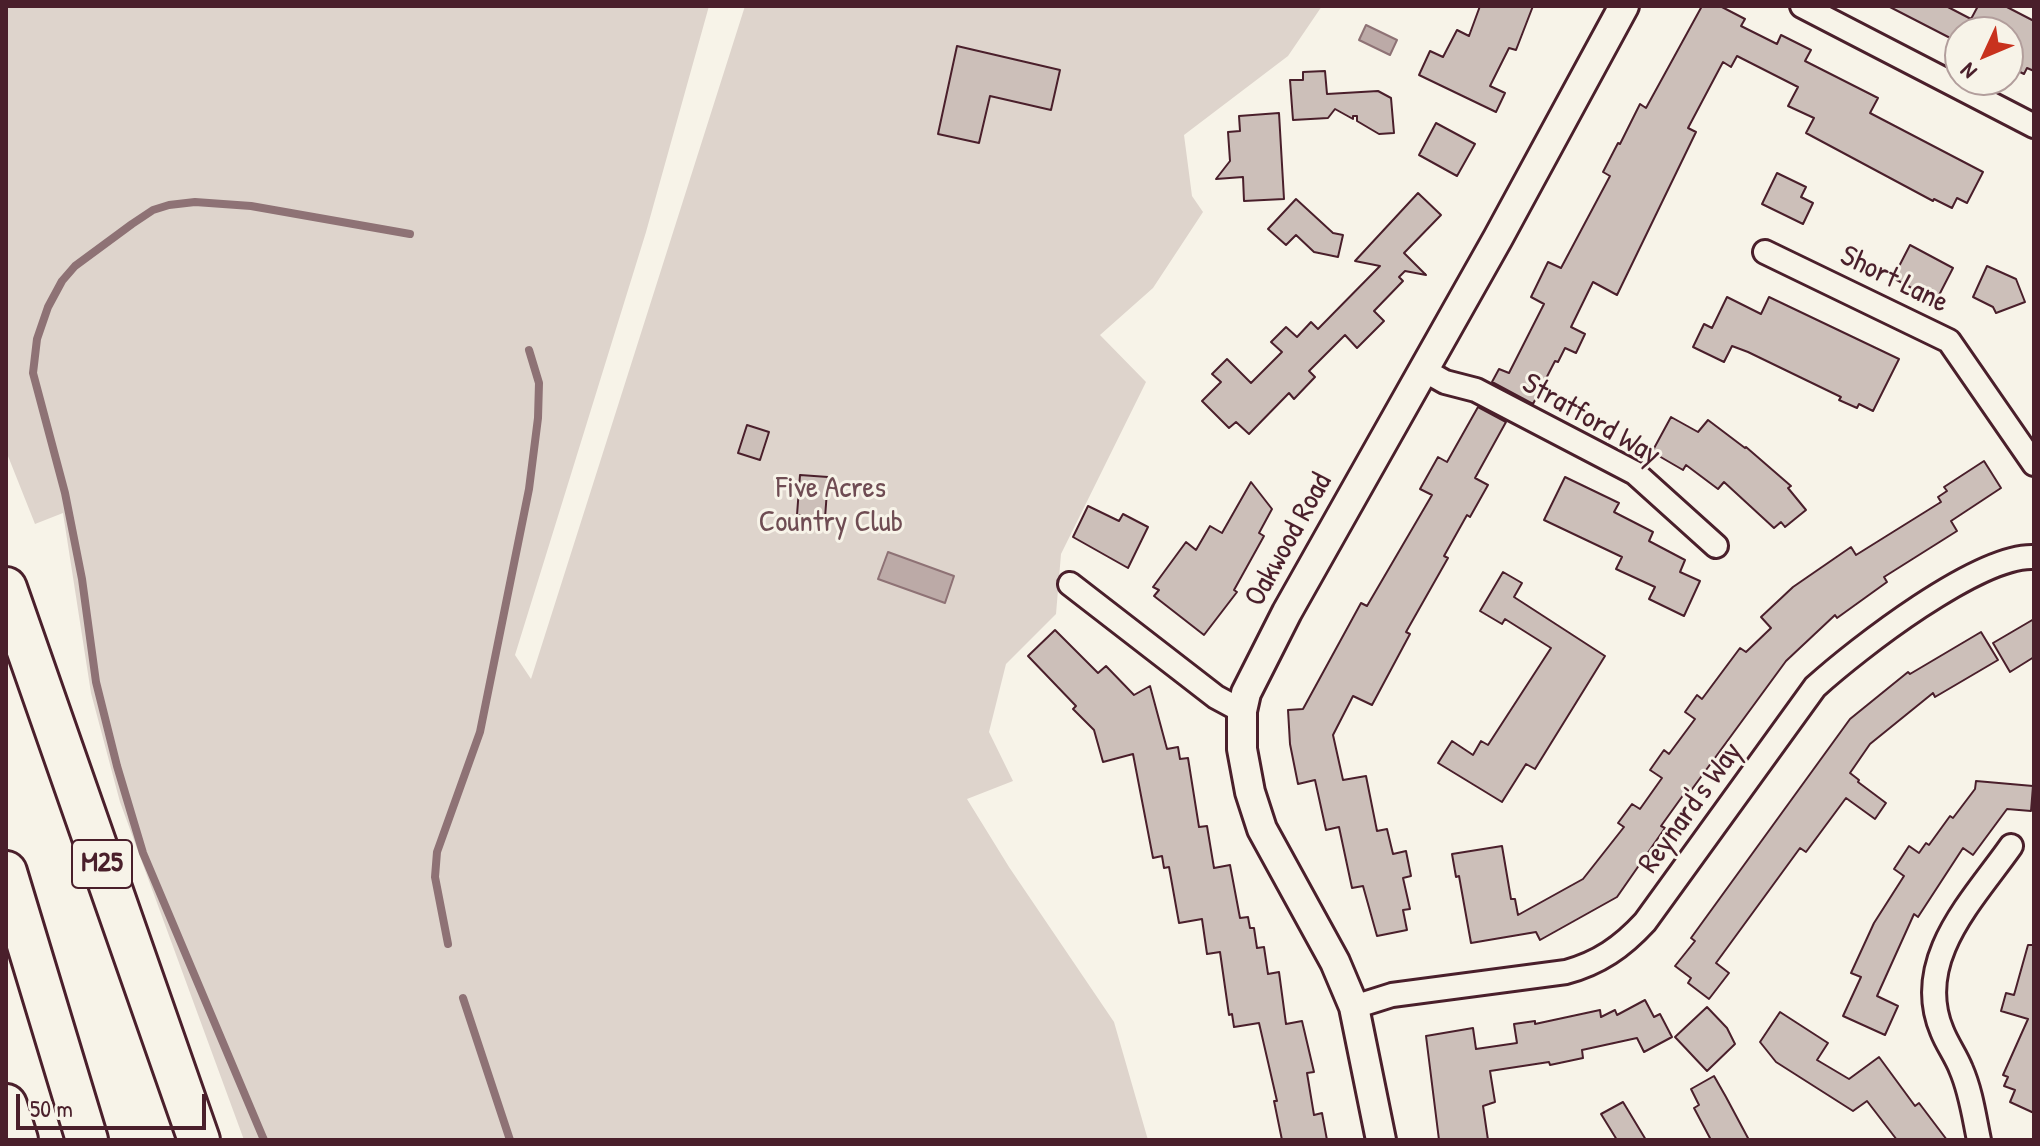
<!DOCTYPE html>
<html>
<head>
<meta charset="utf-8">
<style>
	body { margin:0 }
	#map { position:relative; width:2040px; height:1146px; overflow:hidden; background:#f7f3e8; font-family:"Patrick Hand",sans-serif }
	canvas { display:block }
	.frame { position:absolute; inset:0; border:8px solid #4a1f2b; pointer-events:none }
	.north { position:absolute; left:1944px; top:16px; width:80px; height:80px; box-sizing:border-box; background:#f7f3e8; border:2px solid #b29e9c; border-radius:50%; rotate:226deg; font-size:22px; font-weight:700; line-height:32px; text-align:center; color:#4a1f2b }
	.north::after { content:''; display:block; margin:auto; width:28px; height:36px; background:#c8321e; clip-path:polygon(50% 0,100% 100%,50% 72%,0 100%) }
	.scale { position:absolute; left:16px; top:1094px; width:190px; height:36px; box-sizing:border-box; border:4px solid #4a1f2b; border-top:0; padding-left:10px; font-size:24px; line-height:28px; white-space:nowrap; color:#4a1f2b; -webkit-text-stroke:6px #f7f3e8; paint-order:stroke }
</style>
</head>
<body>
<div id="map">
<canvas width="2040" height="1146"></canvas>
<div class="frame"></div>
<div class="north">N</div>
<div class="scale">50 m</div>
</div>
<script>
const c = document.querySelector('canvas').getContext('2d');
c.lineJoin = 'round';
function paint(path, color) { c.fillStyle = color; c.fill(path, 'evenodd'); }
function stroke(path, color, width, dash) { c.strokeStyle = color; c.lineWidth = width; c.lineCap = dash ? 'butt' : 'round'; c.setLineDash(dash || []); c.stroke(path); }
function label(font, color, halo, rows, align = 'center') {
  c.font = font + ' "Patrick Hand",sans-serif'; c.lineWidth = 6; c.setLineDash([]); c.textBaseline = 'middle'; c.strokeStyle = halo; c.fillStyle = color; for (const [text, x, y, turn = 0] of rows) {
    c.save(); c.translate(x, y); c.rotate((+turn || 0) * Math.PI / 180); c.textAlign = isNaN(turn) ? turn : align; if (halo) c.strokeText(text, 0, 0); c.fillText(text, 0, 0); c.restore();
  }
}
paint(new Path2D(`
	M 6,6 L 709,6 L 646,232 L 515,655 L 531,679 L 745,6 L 1322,6 L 1288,56 L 1184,135 L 1192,196 L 1203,212 L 1153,288 L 1100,335 L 1146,382 L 1061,554 L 1056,614 L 1006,664 L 989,732 L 1013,781 L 967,799 L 1009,867 L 1114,1022 L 1148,1140 L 244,1140 L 120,802 L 91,693 L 63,513 L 35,524 L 6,451 Z`), '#ded4cc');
const water = new Path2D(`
	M 1366,25 L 1397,40 L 1390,55 L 1359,40 Z
	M 888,552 L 954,576 L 945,603 L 878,579 Z`);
paint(water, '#bcaaa7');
stroke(water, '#8e7275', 2);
stroke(new Path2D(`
	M 448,944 L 435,877 L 437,852 L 480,732 L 529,489 L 538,418 L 539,383 L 529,350
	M 463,998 L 510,1140
	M 264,1140 L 143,853 L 117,766 L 96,682 L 82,579 L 65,493 L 33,373 L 37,339 L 48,307 L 62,281 L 75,266 L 132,224 L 153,210 L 169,205 L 195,202 L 251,206 L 410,234`), '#8e7275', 8);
const building = new Path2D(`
	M 1480,6 L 1533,6 L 1516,50 L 1509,48 L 1490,86 L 1505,93 L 1496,112 L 1419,75 L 1430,51 L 1443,57 L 1457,30 L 1469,36 Z
	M 1702,6 L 1720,6 L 1745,19 L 1741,26 L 1777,44 L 1781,35 L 1811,50 L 1805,61 L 1878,98 L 1870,113 L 1983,172 L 1967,203 L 1957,198 L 1952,208 L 1934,199 L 1933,201 L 1806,133 L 1814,118 L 1788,106 L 1798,87 L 1737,56 L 1731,67 L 1723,62 L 1688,128 L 1696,132 L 1617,295 L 1593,282 L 1571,327 L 1585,334 L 1576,353 L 1565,348 L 1558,362 L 1555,361 L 1533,404 L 1492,382 L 1499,369 L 1509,373 L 1544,304 L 1531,297 L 1548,262 L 1561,268 L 1610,176 L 1603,172 L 1618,143 L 1620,144 L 1640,104 L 1646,108 Z
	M 1888,6 L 1946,6 L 1971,19 L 1978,6 L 2005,6 L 2034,21 L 2034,71 L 2027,68 L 2024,74 L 2008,66 L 2008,32 L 1960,32 L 1956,41 Z
	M 957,46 L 1060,70 L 1051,110 L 990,96 L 979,143 L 938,134 Z
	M 1325,71 L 1327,94 L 1378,91 L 1391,98 L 1394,133 L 1379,134 L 1357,121 L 1357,116 L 1353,116 L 1353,119 L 1335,109 L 1328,118 L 1293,120 L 1290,80 L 1303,80 L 1303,72 Z
	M 1279,113 L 1284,199 L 1244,201 L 1243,177 L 1216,179 L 1230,161 L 1228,132 L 1240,131 L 1239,116 Z
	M 1436,123 L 1475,144 L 1457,176 L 1419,155 Z
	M 1777,173 L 1806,187 L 1801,197 L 1813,203 L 1803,224 L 1762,204 Z
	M 1418,193 L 1441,215 L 1404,253 L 1426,275 L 1405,271 L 1399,277 L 1403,281 L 1374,311 L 1384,321 L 1357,348 L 1345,335 L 1309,371 L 1315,377 L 1294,399 L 1289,393 L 1249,434 L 1236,422 L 1229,428 L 1202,401 L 1221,382 L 1212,374 L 1227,359 L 1251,383 L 1282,352 L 1271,342 L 1286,327 L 1297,337 L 1311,322 L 1318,329 L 1380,266 L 1355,261 Z
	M 1296,199 L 1333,233 L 1343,235 L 1338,257 L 1314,252 L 1296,235 L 1286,245 L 1268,229 Z
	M 1910,245 L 1953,268 L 1936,301 L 1893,278 Z
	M 1987,266 L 2016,279 L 2025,302 L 1996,313 L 1993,307 L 1973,297 Z
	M 1727,297 L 1761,314 L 1769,297 L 1899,359 L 1873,411 L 1859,404 L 1857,408 L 1839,400 L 1841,397 L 1748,352 L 1732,346 L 1724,362 L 1693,347 L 1704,324 L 1712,328 Z
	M 1478,407 L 1506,422 L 1475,478 L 1488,485 L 1470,517 L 1467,515 L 1444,556 L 1448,558 L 1406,632 L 1410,634 L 1372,705 L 1353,696 L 1333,735 L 1343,780 L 1366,776 L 1377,831 L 1387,829 L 1393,854 L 1406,851 L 1411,876 L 1403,878 L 1410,909 L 1403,910 L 1407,930 L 1377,936 L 1363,886 L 1352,888 L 1339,827 L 1326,830 L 1315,780 L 1298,784 L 1290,744 L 1288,710 L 1303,709 L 1361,603 L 1367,606 L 1432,495 L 1420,489 L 1438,457 L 1447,462 Z
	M 1671,417 L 1698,432 L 1708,420 L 1745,448 L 1746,447 L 1791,486 L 1788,488 L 1806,510 L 1785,527 L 1781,522 L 1774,528 L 1724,482 L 1718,489 L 1686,465 L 1683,470 L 1652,452 Z
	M 747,425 L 769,432 L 760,460 L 738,453 Z
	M 1984,461 L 2001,488 L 1951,521 L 1957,531 L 1884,577 L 1887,582 L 1837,618 L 1835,615 L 1786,661 L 1687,796 L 1684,794 L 1661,826 L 1665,828 L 1617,897 L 1540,940 L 1536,932 L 1471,943 L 1459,876 L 1456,877 L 1452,854 L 1502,846 L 1511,899 L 1515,899 L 1518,915 L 1583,879 L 1624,827 L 1618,823 L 1632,804 L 1640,809 L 1662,778 L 1650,770 L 1664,750 L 1669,754 L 1695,719 L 1685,712 L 1697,695 L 1702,699 L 1740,648 L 1746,652 L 1771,628 L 1761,617 L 1793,587 L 1851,547 L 1856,555 L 1941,502 L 1938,497 L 1947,491 L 1944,487 Z
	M 800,475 L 828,477 L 825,518 L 797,515 Z
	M 1565,477 L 1619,503 L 1614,512 L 1653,532 L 1649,541 L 1685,560 L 1680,572 L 1700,581 L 1684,616 L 1649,599 L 1655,587 L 1616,569 L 1622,557 L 1544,520 Z
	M 1251,482 L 1272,509 L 1259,533 L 1264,536 L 1234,590 L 1237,592 L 1204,635 L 1154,596 L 1159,590 L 1153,587 L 1186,542 L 1196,550 L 1210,526 L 1222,533 Z
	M 1088,506 L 1119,521 L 1123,514 L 1148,527 L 1128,568 L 1073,537 Z
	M 1503,572 L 1522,583 L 1514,597 L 1605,656 L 1535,769 L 1526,764 L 1502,802 L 1438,763 L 1452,741 L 1473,755 L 1481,741 L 1488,745 L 1551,648 L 1505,619 L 1502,624 L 1480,611 Z
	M 2034,619 L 2034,657 L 2010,672 L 1993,643 Z
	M 1055,630 L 1098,673 L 1106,666 L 1134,695 L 1150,686 L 1167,749 L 1178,747 L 1180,759 L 1188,758 L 1199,827 L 1207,826 L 1214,868 L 1230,865 L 1240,918 L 1248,917 L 1250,928 L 1254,928 L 1257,948 L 1264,947 L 1268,974 L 1279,972 L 1286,1024 L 1302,1021 L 1314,1072 L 1307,1073 L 1314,1115 L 1322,1113 L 1327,1140 L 1282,1140 L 1274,1101 L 1277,1101 L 1259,1023 L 1234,1027 L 1232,1014 L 1229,1015 L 1220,952 L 1207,954 L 1202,919 L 1179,923 L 1169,867 L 1164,868 L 1162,856 L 1153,858 L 1133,754 L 1103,762 L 1094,730 L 1073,709 L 1076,706 L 1028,656 Z
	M 1981,632 L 1998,660 L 1935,697 L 1933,693 L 1870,744 L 1850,773 L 1859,780 L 1858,782 L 1886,803 L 1875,819 L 1846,798 L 1806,852 L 1800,848 L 1716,963 L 1729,973 L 1709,999 L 1688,983 L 1691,978 L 1675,966 L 1695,941 L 1691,938 L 1850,719 L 1908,672 L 1910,674 Z
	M 1976,781 L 2033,786 L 2031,811 L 2007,809 L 1973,855 L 1963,848 L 1918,917 L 1914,914 L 1877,996 L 1898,1006 L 1885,1035 L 1843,1016 L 1861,977 L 1851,973 L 1874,923 L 1904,876 L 1894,869 L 1909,846 L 1919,853 L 1926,843 L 1929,845 L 1950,816 L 1953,818 L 1975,789 Z
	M 2028,945 L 2034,945 L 2034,1113 L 2010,1102 L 2015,1090 L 2004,1086 L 2008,1077 L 2003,1075 L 2028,1019 L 2001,1011 L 2006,993 L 2014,995 Z
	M 1645,1000 L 1654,1017 L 1660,1014 L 1672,1037 L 1644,1052 L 1637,1038 L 1582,1050 L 1583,1058 L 1550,1065 L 1549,1062 L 1490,1071 L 1495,1102 L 1483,1106 L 1488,1140 L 1439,1140 L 1426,1036 L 1473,1028 L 1476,1049 L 1517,1043 L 1514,1024 L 1535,1021 L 1535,1024 L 1600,1010 L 1601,1017 L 1615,1010 L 1617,1015 Z
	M 1707,1007 L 1727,1028 L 1735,1044 L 1707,1071 L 1675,1037 Z
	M 1780,1012 L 1828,1043 L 1817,1060 L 1849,1079 L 1879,1057 L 1915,1106 L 1919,1103 L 1947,1140 L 1897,1140 L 1867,1101 L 1853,1111 L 1776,1062 L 1760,1042 Z
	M 1714,1076 L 1726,1097 L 1749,1140 L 1711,1140 L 1694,1108 L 1699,1105 L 1691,1089 Z
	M 1623,1102 L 1646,1140 L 1617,1140 L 1601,1114 Z`);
paint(building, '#ccbfb9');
stroke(building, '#4a1f2b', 2);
const minor = new Path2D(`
	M 1802,6 L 2034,126
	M 1765,252 L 1949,341 L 2034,464
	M 1422,369 L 1445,382 L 1476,390 L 1635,473 L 1716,546
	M 1070,584 L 1216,697 L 1242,711
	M 1354,1007 L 1392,995 L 1566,972 C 1599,963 1622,947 1645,922 L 1815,687 C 1857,649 1979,554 2034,557
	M 1979,1140 C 1974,1116 1971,1092 1961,1069 C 1956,1056 1947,1044 1942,1031 C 1912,960 1973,900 2011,846`);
const tertiary = new Path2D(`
	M 1381,1140 L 1354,1007 L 1335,962 L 1262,829 L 1250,792 L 1242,749 L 1242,711 L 1246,693 L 1287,612 L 1498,238 L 1624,6`);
const motorway = new Path2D(`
	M 6,588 L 199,1140
	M 6,872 L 87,1140
	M 6,1105 L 17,1140`);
stroke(minor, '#4a1f2b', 28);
stroke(tertiary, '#4a1f2b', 34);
stroke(motorway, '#4a1f2b', 46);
stroke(minor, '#f7f3e8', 22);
stroke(tertiary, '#f7f3e8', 28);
stroke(motorway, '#f7f3e8', 40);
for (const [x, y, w] of [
	[102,864,60]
]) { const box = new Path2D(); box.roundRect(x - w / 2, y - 24, w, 48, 6); c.fillStyle = '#f7f3e8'; c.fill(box); stroke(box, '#4a1f2b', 2); }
label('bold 28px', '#4a1f2b', null, [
	["M25",102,864]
]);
label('30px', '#4a1f2b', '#f7f3e8', [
	["Short Lane",1894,280,26],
	["Stratford Way",1591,420,30],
	["Oakwood Road",1289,540,-61],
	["Reynard's Way",1691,808,-54]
]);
label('30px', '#6f4c53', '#f7f3e8', [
	["Five Acres",831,489],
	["Country Club",831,523]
]);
</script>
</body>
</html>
